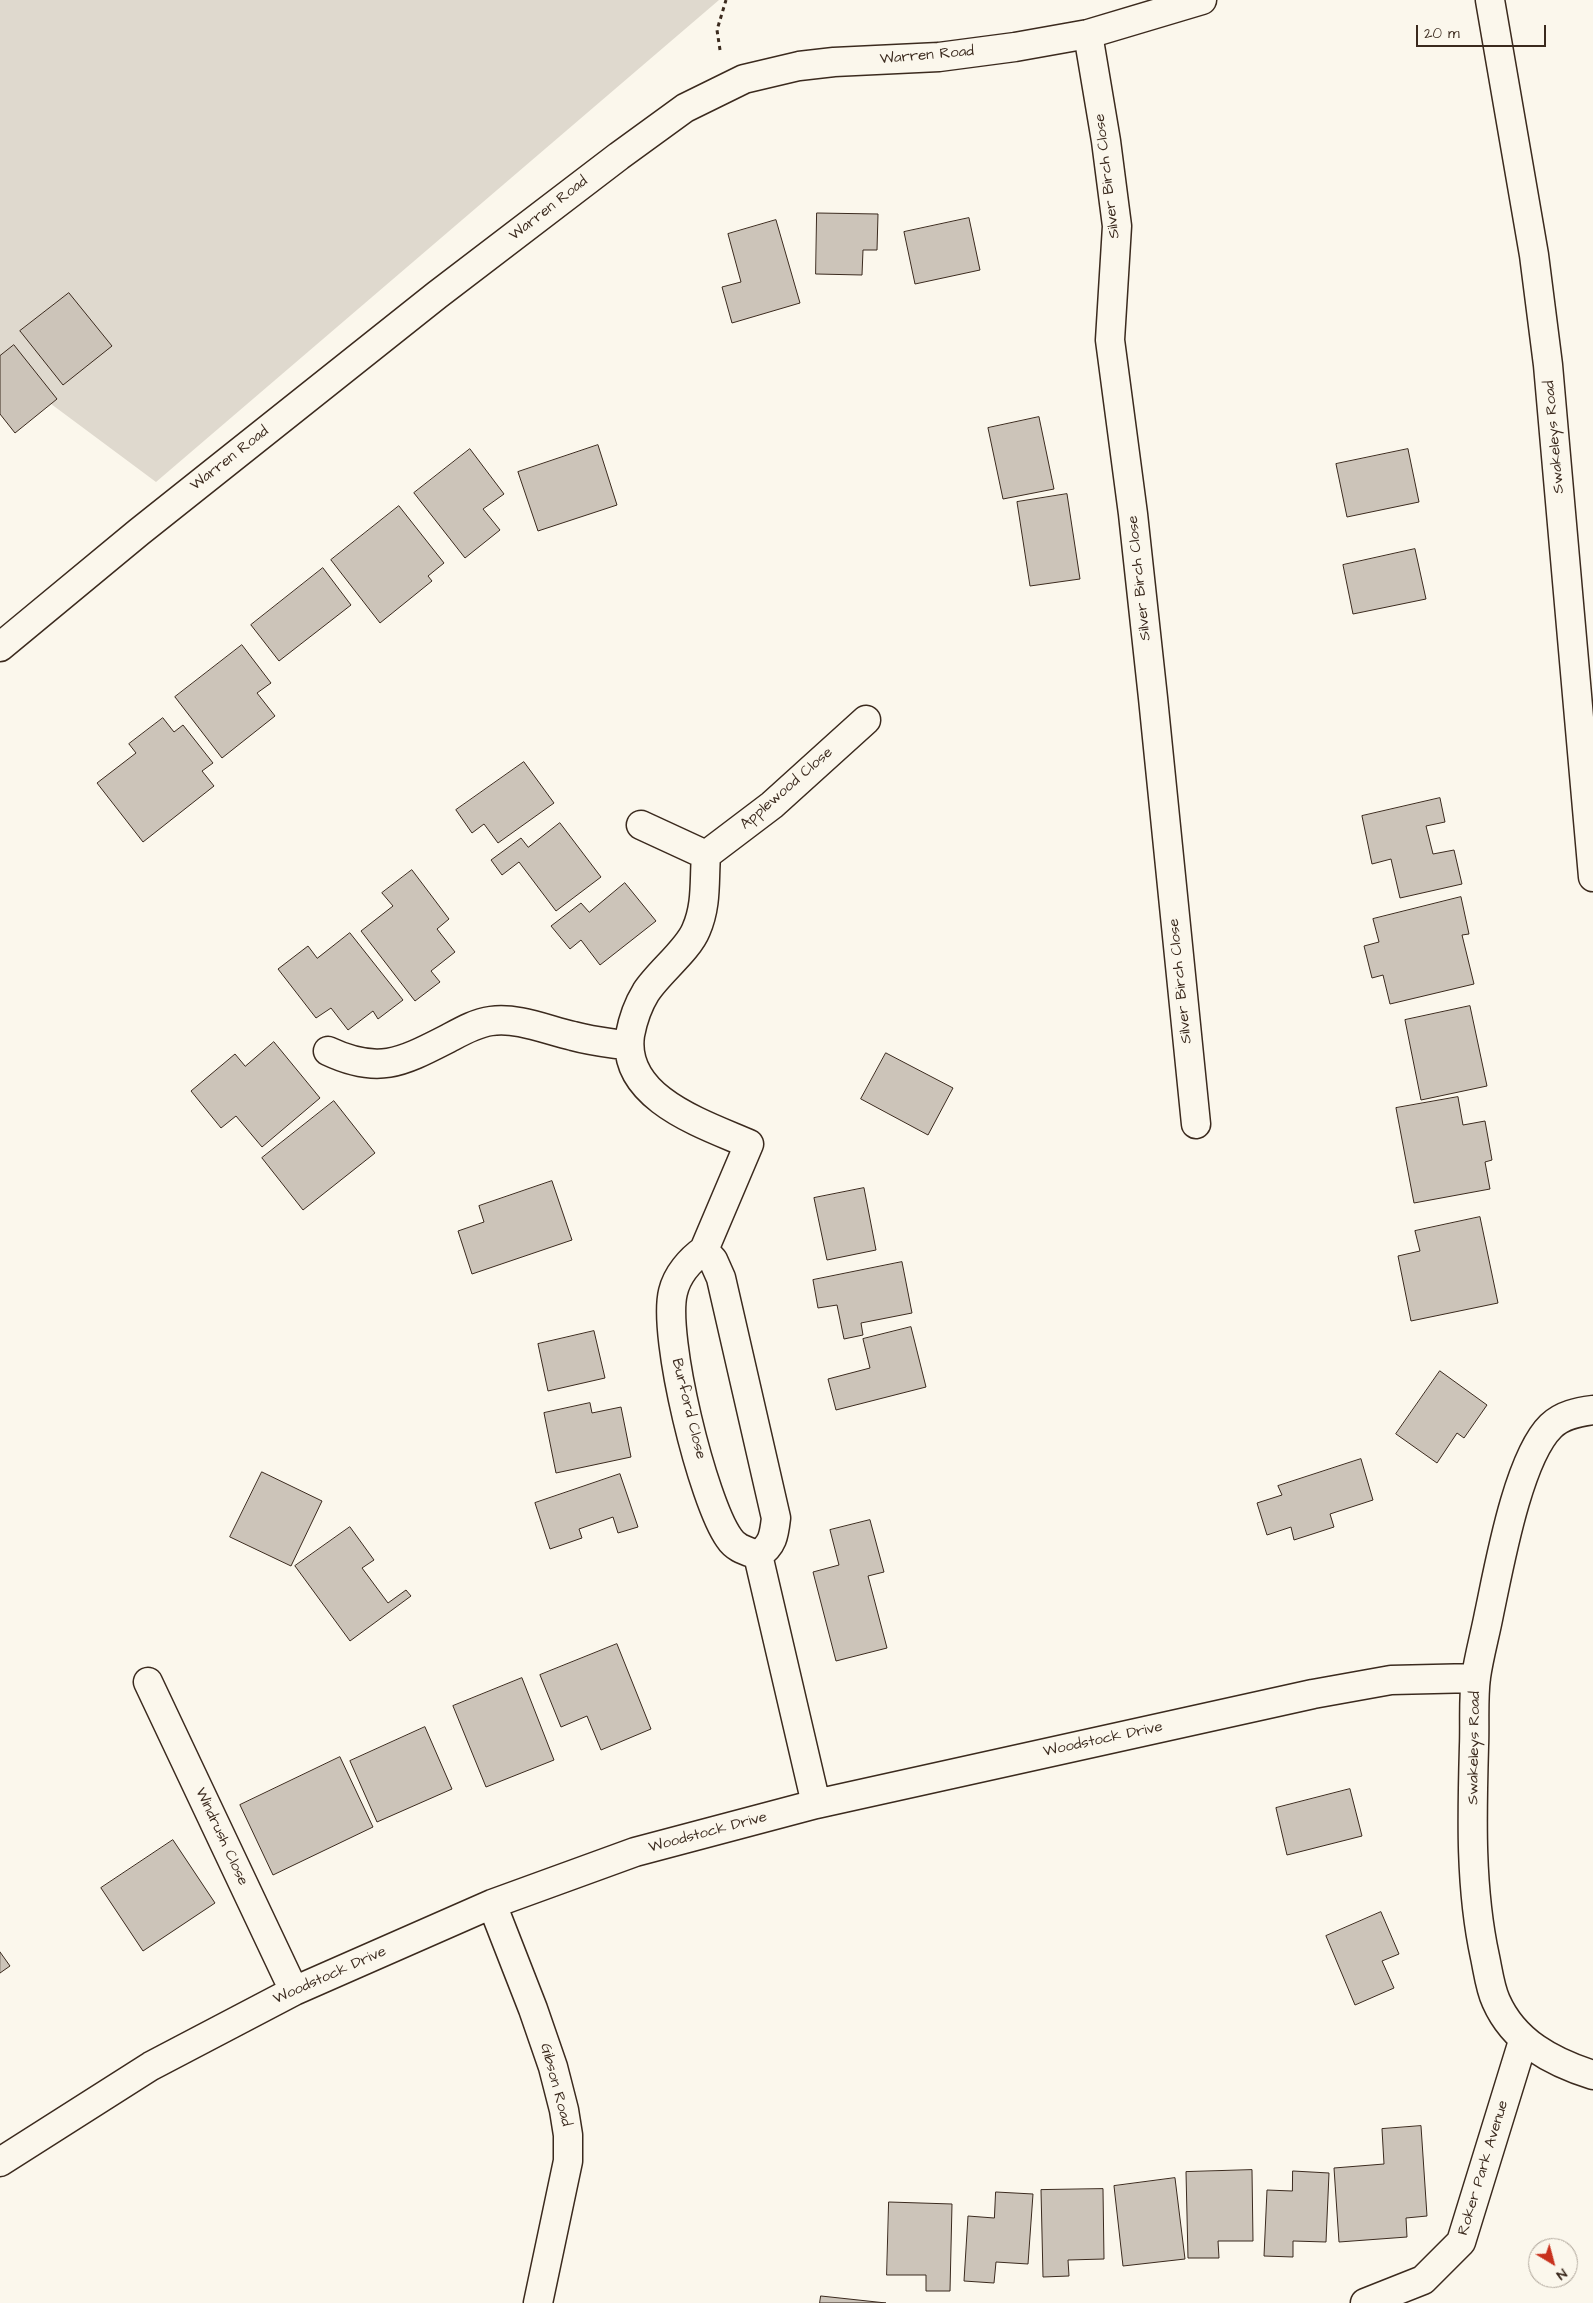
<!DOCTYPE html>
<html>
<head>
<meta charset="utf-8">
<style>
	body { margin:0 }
	#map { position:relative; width:1593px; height:2303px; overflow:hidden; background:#fbf7ec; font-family:"Architects Daughter",sans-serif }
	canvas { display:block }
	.north { position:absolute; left:1528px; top:2238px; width:50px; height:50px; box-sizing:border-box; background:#fbf7ec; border:1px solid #aea59a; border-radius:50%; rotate:143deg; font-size:14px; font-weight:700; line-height:20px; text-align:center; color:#3b2a1e }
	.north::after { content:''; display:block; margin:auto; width:18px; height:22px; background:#c8321e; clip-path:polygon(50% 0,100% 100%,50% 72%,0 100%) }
	.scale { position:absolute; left:1416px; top:25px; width:130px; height:22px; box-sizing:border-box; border:2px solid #3b2a1e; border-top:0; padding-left:6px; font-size:15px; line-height:18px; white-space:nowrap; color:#3b2a1e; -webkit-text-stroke:4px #fbf7ec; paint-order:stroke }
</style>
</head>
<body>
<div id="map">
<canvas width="1593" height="2303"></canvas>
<div class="north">N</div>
<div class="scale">20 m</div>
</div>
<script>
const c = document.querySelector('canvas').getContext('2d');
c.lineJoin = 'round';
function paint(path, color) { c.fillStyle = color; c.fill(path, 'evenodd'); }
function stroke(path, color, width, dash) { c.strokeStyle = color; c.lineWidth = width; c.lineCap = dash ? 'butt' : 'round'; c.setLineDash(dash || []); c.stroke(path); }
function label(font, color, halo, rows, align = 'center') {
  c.font = font + ' "Architects Daughter",sans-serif'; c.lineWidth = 4; c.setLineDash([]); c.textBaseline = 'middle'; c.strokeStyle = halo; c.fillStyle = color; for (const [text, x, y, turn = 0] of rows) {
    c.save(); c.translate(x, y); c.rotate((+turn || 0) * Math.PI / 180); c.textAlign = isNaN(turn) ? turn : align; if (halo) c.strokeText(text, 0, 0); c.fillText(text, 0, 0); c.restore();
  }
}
paint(new Path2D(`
	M 0,0 L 719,0 L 156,482 L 0,366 Z`), '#dfd9ce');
const building = new Path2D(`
	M 817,213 L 878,214 L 877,250 L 863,250 L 862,275 L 816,274 Z
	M 969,218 L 980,270 L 915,284 L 904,232 Z
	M 776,220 L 800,303 L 732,323 L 722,287 L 741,282 L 728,234 Z
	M 69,293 L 112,346 L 63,385 L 20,331 Z
	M 14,345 L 57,399 L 15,433 L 0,414 L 0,356 Z
	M 1039,417 L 1054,489 L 1003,499 L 988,428 Z
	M 598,445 L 617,505 L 538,531 L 518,472 Z
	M 470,449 L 504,494 L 483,509 L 500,530 L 465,558 L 414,493 Z
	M 1408,449 L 1419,502 L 1347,517 L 1336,464 Z
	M 1067,494 L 1080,579 L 1030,586 L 1017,502 Z
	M 399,506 L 444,563 L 428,576 L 432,581 L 380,623 L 331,560 Z
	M 1415,549 L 1426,599 L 1353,614 L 1343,565 Z
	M 323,568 L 351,605 L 279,661 L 251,625 Z
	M 242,645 L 271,683 L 257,693 L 275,716 L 222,758 L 175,697 Z
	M 163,718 L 174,732 L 183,725 L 213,763 L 202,771 L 214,786 L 143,842 L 97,783 L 136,753 L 129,744 Z
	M 524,762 L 554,803 L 498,843 L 484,824 L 472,833 L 456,810 Z
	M 1440,798 L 1445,822 L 1426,826 L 1433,854 L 1454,850 L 1462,884 L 1400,898 L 1391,859 L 1372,864 L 1362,816 Z
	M 560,823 L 601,877 L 556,911 L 519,862 L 502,875 L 491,860 L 521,838 L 528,847 Z
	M 412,870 L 449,919 L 437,929 L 455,952 L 431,971 L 440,982 L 415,1001 L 361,931 L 393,906 L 382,893 Z
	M 625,883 L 656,921 L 600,965 L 581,940 L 570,949 L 551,926 L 581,903 L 589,912 Z
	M 1461,897 L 1469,934 L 1462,935 L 1474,984 L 1390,1004 L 1383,975 L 1372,978 L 1364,946 L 1379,942 L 1373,919 Z
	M 350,933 L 403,1000 L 378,1019 L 373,1011 L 348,1030 L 331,1008 L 316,1018 L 278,969 L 308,946 L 317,958 Z
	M 1470,1006 L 1487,1086 L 1421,1100 L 1405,1020 Z
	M 274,1042 L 320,1098 L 262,1147 L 236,1116 L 221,1128 L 191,1091 L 235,1054 L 245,1066 Z
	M 886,1053 L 953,1088 L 928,1135 L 861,1099 Z
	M 1458,1097 L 1463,1125 L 1485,1121 L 1492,1160 L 1485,1162 L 1490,1189 L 1414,1203 L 1396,1108 Z
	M 334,1101 L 375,1153 L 303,1210 L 262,1158 Z
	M 552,1181 L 572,1240 L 472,1274 L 458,1231 L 484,1222 L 479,1206 Z
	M 864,1188 L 876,1250 L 827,1260 L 814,1198 Z
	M 1480,1217 L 1498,1303 L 1411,1321 L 1398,1256 L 1420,1251 L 1415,1231 Z
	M 902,1262 L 912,1313 L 861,1323 L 863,1335 L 844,1339 L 837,1305 L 818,1308 L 813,1280 Z
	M 911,1327 L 926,1387 L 836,1410 L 828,1379 L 870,1368 L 863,1339 Z
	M 594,1331 L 605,1378 L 548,1391 L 538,1344 Z
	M 1440,1371 L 1487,1405 L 1464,1438 L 1457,1433 L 1437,1463 L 1396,1434 Z
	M 590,1403 L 592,1413 L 621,1407 L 631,1457 L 556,1473 L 544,1413 Z
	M 1361,1459 L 1373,1500 L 1330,1514 L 1334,1527 L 1294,1540 L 1291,1527 L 1267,1535 L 1257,1503 L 1282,1495 L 1278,1486 Z
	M 262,1472 L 322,1501 L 291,1566 L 230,1537 Z
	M 620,1474 L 638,1527 L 618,1533 L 613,1517 L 579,1529 L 582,1538 L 550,1549 L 535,1503 Z
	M 870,1520 L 884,1572 L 868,1576 L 887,1648 L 836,1661 L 813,1572 L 839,1565 L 830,1530 Z
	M 350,1527 L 374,1560 L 362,1568 L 388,1603 L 406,1590 L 411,1596 L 350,1641 L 295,1566 Z
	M 617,1644 L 651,1729 L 601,1750 L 587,1716 L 561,1727 L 540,1675 Z
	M 522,1678 L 554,1760 L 486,1787 L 453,1706 Z
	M 425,1727 L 452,1789 L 377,1822 L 350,1761 Z
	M 340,1757 L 373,1827 L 273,1875 L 240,1805 Z
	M 1350,1789 L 1362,1836 L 1287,1855 L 1276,1808 Z
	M 173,1840 L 215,1903 L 143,1951 L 101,1888 Z
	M 1381,1912 L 1399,1954 L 1382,1961 L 1394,1988 L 1355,2005 L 1326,1936 Z
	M 0,1952 L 10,1966 L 0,1973 Z
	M 1421,2126 L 1427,2216 L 1406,2218 L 1407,2237 L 1339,2242 L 1334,2168 L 1384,2164 L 1382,2129 Z
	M 1252,2170 L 1253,2241 L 1218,2241 L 1219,2258 L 1188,2258 L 1186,2172 Z
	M 1293,2171 L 1329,2173 L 1326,2242 L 1293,2241 L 1293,2257 L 1264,2256 L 1267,2190 L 1292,2191 Z
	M 1175,2178 L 1185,2259 L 1123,2266 L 1114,2186 Z
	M 1103,2189 L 1104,2259 L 1068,2260 L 1069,2276 L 1043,2277 L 1041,2190 Z
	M 996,2192 L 1033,2194 L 1028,2264 L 996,2262 L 994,2283 L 964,2281 L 968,2216 L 994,2218 Z
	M 889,2202 L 952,2204 L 950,2291 L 926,2291 L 926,2275 L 887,2275 Z
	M 821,2296 L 886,2303 L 820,2303 Z`);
paint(building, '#ccc4b9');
stroke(building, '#3b2a1e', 1);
const minor = new Path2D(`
	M 1088,34 L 1106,141 L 1117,226 L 1110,340 L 1133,514 L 1153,698 L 1196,1124
	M 0,647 L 139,532 L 437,295 L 619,156 L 685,108 L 744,79 L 799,66 L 834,62 L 939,57 L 1015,47 L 1088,34 L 1202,0
	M 641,825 L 706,855 L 772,805 L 866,720
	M 328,1051 C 379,1075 402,1062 449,1038 C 462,1031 476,1023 491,1021 C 517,1017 547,1030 573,1036 C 591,1041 610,1043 629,1046
	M 704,1250 L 749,1144 C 703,1124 621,1098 630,1035 C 633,1019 638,1005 646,992 C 659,972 688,950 696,930 C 707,905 704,881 706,855
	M 1593,1410 C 1578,1412 1562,1415 1551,1426 C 1518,1458 1499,1567 1489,1614 C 1485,1635 1479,1656 1476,1677 C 1473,1700 1475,1724 1474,1746 C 1472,1816 1470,1888 1485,1957 C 1488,1971 1490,1988 1496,2001 C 1514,2042 1552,2062 1593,2075
	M 758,1555 C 747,1551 736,1549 729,1538 C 703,1502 662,1336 673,1292 C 677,1275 690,1260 704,1250 L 713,1260 L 721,1278 L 776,1518 C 774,1535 773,1545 758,1555 L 816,1804
	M 148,1682 L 294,1991
	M 492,1904 L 533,2009 L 553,2067 L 564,2110 L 568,2135 L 568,2161 L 538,2303
	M 0,2162 L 151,2066 L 294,1991 L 492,1904 L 635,1852 L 816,1804 L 1313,1694 L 1391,1680 L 1476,1678
	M 1365,2303 L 1423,2280 L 1461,2242 L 1523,2041`);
const major = new Path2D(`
	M 1490,0 L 1534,255 L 1548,365 L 1593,877`);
stroke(minor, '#3b2a1e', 31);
stroke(major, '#3b2a1e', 31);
stroke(new Path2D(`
	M 720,50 L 717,30 L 726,0`), '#3b2a1e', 3, [4, 4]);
stroke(minor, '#fbf7ec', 28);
stroke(major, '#fbf7ec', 28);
label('15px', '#3b2a1e', '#fbf7ec', [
	["Warren Road",927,56,-5],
	["Silver Birch Close",1108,176,-97],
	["Warren Road",549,209,-38],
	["Swakeleys Road",1555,437,-95],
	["Warren Road",230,459,-38],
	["Silver Birch Close",1140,578,-96],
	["Applewood Close",787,789,-41],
	["Silver Birch Close",1181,981,-96],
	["Burford Close",688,1409,76],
	["Woodstock Drive",1103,1740,-12],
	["Swakeleys Road",1475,1748,-89],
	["Woodstock Drive",708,1833,-15],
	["Windrush Close",221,1837,65],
	["Woodstock Drive",330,1976,-24],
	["Gibson Road",555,2085,75],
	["Roker Park Avenue",1484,2168,-73]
]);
</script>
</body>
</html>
